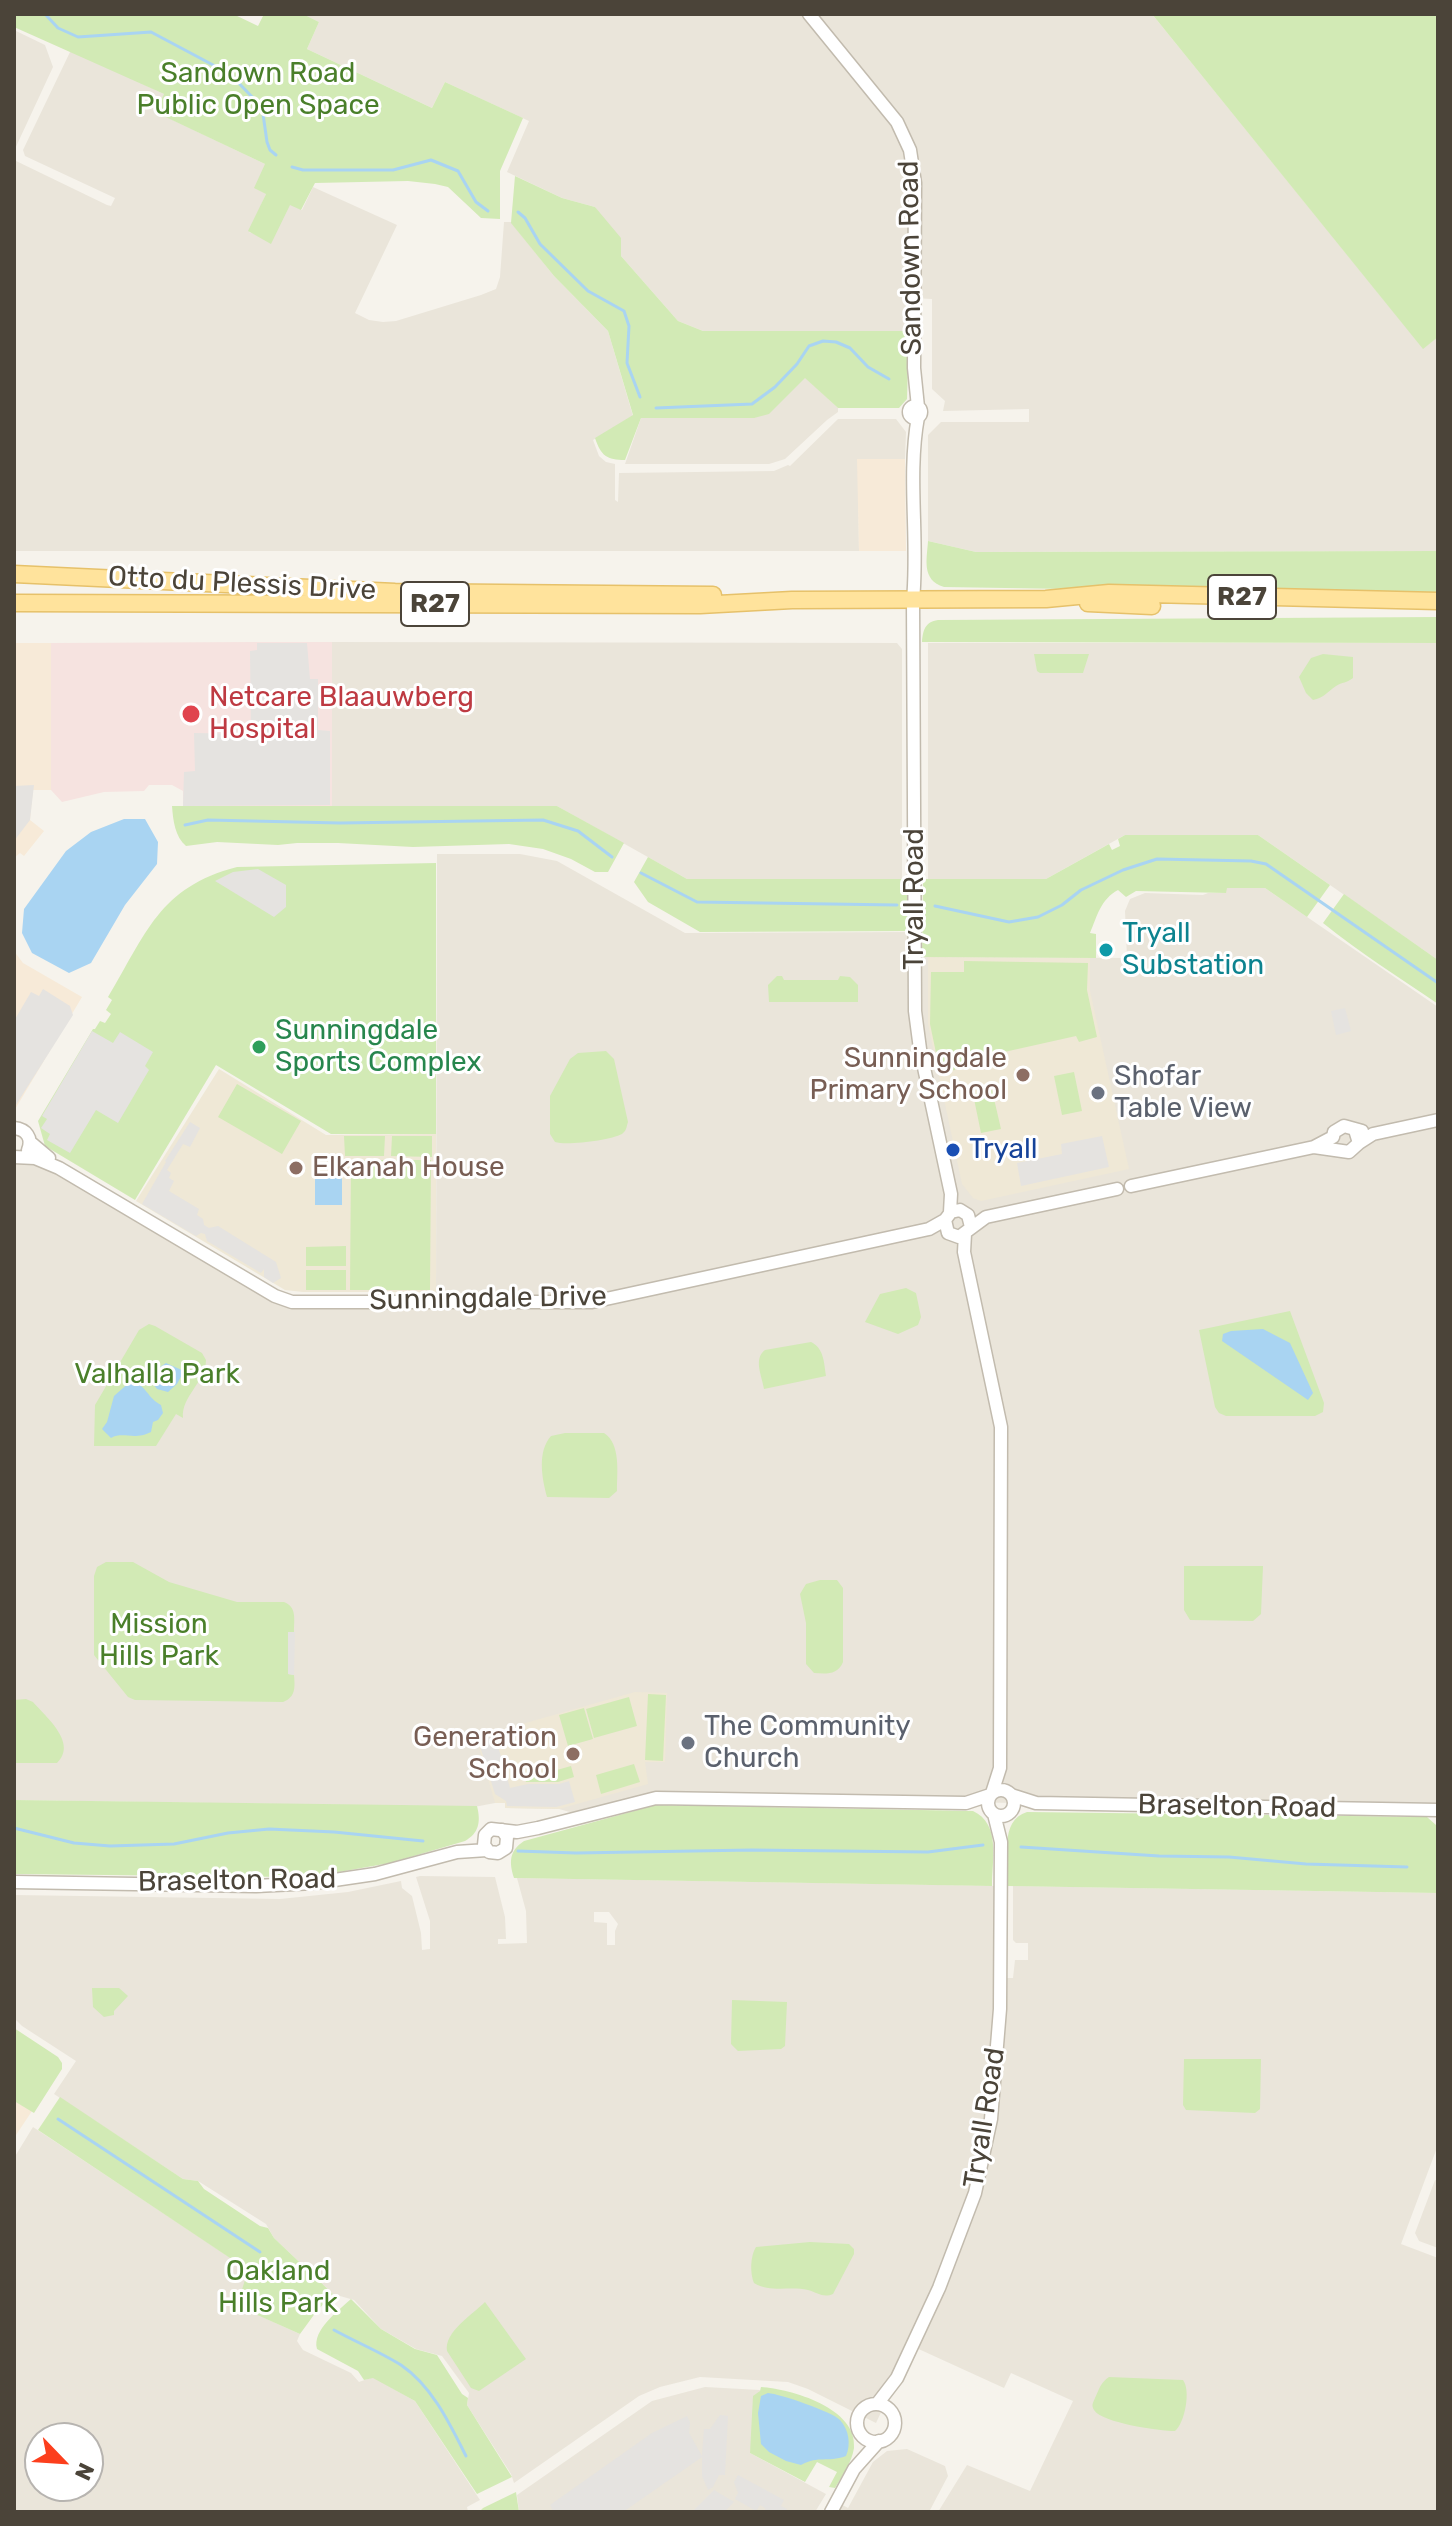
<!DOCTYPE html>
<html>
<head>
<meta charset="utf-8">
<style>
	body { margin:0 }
	#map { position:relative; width:1452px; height:2526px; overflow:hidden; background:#f6f3ec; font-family:Rubik,sans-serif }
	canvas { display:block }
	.frame { position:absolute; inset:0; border:16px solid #4b4439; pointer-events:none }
	.north { position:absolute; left:24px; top:2422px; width:80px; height:80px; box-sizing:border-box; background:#fff; border:2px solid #b7b4b0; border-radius:50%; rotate:115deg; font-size:22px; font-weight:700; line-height:32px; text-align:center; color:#4b4439 }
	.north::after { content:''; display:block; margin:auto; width:28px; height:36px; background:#fc3f1d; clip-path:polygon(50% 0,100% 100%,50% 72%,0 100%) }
</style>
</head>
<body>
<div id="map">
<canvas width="1452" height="2526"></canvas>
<div class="frame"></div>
<div class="north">N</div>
</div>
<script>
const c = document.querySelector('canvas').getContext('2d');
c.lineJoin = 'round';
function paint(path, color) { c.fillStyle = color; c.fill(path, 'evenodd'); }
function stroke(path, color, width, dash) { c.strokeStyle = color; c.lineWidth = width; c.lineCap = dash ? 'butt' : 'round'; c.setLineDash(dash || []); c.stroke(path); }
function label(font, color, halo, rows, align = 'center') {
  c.font = font + ' Rubik,sans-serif'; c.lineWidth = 6; c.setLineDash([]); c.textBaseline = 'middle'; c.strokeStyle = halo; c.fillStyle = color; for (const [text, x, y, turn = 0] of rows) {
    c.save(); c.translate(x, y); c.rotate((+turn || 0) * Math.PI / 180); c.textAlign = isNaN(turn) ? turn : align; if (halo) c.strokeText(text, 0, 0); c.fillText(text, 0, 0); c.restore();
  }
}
paint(new Path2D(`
	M 303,14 L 1152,14 L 1423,348 L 1438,337 L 1438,551 L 976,552 L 928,541 L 928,435 L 941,422 L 1029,422 L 1029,409 L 943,411 L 945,401 L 932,389 L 932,299 L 913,298 L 914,331 L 703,331 L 678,321 L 621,256 L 595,207 L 562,198 L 507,172 L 529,121 L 445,82 L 432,108 L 307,49 L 319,22 Z
	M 14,30 L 45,45 L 53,67 L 14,151 Z
	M 71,50 L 164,94 L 156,112 L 265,164 L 266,194 L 249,232 L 262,237 L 290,204 L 302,210 L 313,187 L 397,225 L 355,313 L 369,320 L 383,322 L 396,321 L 481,295 L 496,289 L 500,277 L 504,222 L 511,222 L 554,276 L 608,331 L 633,416 L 593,440 L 599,456 L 606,462 L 615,464 L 615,500 L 618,502 L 619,473 L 774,471 L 788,465 L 790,466 L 838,419 L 896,419 L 906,432 L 905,459 L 858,460 L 859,551 L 14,551 L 14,160 L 107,205 L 111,206 L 115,198 L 25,156 L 23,150 Z
	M 805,377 L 838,408 L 838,412 L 827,420 L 785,459 L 769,464 L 625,464 L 641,418 L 753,418 Z
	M 332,642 L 897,643 L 902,649 L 902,879 L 687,879 L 557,806 L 332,806 Z
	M 928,643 L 1438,643 L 1438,960 L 1258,835 L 1125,835 L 1046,879 L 928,879 Z
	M 437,854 L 520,854 L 557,861 L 685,933 L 915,932 L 915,957 L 1127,958 L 1125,911 L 1130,899 L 1145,893 L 1203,895 L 1208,893 L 1226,893 L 1226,888 L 1265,888 L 1438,1007 L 1438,1810 L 656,1797 L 584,1816 L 559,1809 L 505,1808 L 505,1803 L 495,1803 L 474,1807 L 14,1800 L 14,1158 L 28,1157 L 279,1299 L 429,1303 L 436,1291 Z
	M 420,1876 L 495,1877 L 505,1917 L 506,1939 L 498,1939 L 498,1944 L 527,1943 L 526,1911 L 517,1878 L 1000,1886 L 1000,1978 L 1013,1978 L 1015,1960 L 1028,1960 L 1028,1943 L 1016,1943 L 1013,1940 L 1013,1886 L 1438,1893 L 1438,2145 L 1401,2244 L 1438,2258 L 1438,2512 L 938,2512 L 967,2465 L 1030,2491 L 1073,2401 L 1011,2373 L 1004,2388 L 912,2346 L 876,2423 L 808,2389 L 788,2382 L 700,2377 L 660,2387 L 639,2396 L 514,2483 L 511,2474 L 467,2405 L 469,2393 L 442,2356 L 416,2349 L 381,2329 L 354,2300 L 333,2294 L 274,2238 L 266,2224 L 198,2181 L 183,2179 L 54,2094 L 76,2061 L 22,2026 L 14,2018 L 14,1895 L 280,1899 L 348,1892 L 401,1881 L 402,1888 L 412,1896 L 421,1933 L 422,1950 L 430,1949 L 430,1921 L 416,1877 ZM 594,1912 L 609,1912 L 618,1924 L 615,1931 L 615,1945 L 607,1945 L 607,1923 L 594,1922 Z
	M 33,2127 L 249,2270 L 238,2306 L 300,2334 L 297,2341 L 303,2350 L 351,2373 L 359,2382 L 373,2377 L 415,2401 L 480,2500 L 467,2507 L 468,2512 L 14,2512 L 14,2158 ZM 40,2438 L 88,2438 L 88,2486 L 40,2486 Z
	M 1435,2180 L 1438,2181 L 1438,2248 L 1419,2241 L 1415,2233 Z
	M 705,2387 L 760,2390 L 750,2453 L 826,2494 L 815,2512 L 519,2512 L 517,2495 L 652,2401 Z
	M 907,2449 L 945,2466 L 948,2476 L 929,2512 L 831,2512 L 837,2502 L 848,2508 L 873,2462 L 887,2451 Z`), '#eae5da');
paint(new Path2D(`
	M 857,459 L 905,459 L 906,551 L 859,551 Z
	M 14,643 L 51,643 L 51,790 L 33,790 L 30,820 L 44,831 L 24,856 L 20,853 L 14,858 Z
	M 14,951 L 23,963 L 82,997 L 14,1111 Z
	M 14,2101 L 32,2111 L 14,2138 Z`), '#f7ead8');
paint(new Path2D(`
	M 928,957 L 1090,958 L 1090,991 L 1129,1169 L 981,1201 L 973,1198 L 962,1184 L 928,1024 Z
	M 219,1069 L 326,1135 L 436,1134 L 436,1292 L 303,1292 L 285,1290 L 136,1201 Z
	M 635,1692 L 667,1693 L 665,1762 L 645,1762 L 648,1784 L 559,1809 L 505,1808 L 505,1803 L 495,1803 L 476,1737 Z`), '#efe8d6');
paint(new Path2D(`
	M 252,642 L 332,642 L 332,806 L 183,806 L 183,791 L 172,785 L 149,785 L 144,791 L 104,792 L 62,802 L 51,790 L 51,643 Z`), '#f6e3e0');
paint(new Path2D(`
	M 14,14 L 233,14 L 258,26 L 264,14 L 303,14 L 319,22 L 307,49 L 432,108 L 445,82 L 523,118 L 500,171 L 500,219 L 481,218 L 448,187 L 435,184 L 408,181 L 315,183 L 301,210 L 290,205 L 271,244 L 248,231 L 266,194 L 254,188 L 265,164 L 155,112 L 164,94 L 14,27 Z
	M 1152,14 L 1438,14 L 1438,337 L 1423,349 Z
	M 515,176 L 562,198 L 595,207 L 621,238 L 621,256 L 678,321 L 703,331 L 909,331 L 907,399 L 899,408 L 838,408 L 805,378 L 769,414 L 754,418 L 641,418 L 625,460 C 607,460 601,456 595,438 L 633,415 L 608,331 L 554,276 L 511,223 Z
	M 928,541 L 976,552 L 1438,551 L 1438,595 L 944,587 C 921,580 927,559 928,541 Z
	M 1438,617 L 1438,643 L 922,642 C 923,630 925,622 938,620 Z
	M 1034,654 L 1089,654 L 1083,673 L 1040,673 L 1037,671 Z
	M 1323,654 L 1353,657 L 1353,678 C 1347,683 1342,682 1336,686 C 1327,692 1324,698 1313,700 L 1306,693 L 1299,677 L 1311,658 Z
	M 172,806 L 557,806 L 624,843 L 608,872 L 595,872 L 571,859 L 543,849 L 509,844 L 413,847 L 338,843 L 297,843 L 278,845 L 217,842 L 186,846 C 175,837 173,820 172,806 Z
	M 1125,835 L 1258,835 L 1330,885 L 1307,917 L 1265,888 L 1227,888 L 1226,893 L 1136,891 L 1126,897 L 1118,890 C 1101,899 1097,916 1090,933 L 1096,934 L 1096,958 L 922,957 L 923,879 L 1046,879 L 1109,844 L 1112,850 L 1120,846 L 1118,839 Z
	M 648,857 L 687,879 L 907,879 L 907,931 L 700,932 L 648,902 L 634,882 Z
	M 436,863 L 436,1134 L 331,1134 L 216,1065 L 135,1200 L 45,1146 L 38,1121 L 93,1029 L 95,1029 L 100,1021 L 105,1023 L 111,1014 L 106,1010 L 112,1000 L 108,997 C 146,934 159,887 237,867 Z
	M 1344,894 L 1438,960 L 1438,1004 C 1399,977 1360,953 1323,923 Z
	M 964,961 L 1088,963 L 1087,990 L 1097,1037 L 1079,1042 L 1076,1036 L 955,1063 L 955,1070 L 940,1072 L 930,1024 L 931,972 L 964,972 Z
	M 777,976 L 782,976 L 784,980 L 838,980 L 840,976 L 850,977 L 858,985 L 858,1002 L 769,1002 L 768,985 Z
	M 606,1051 L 614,1059 L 628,1122 C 626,1128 627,1130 622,1134 C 611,1140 567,1146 555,1142 L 550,1134 L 550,1096 L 570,1059 L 578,1053 Z
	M 1074,1072 L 1082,1111 L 1062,1115 L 1054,1076 Z
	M 237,1084 L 301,1121 L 282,1154 L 218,1117 Z
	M 992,1090 L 1001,1129 L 981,1133 L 973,1094 Z
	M 344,1136 L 385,1136 L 384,1156 L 345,1156 Z
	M 392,1136 L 432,1136 L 432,1157 L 391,1156 Z
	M 351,1160 L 431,1160 L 430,1290 L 350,1290 Z
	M 346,1246 L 346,1266 L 306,1266 L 306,1247 Z
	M 306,1270 L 346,1270 L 346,1290 L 306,1290 Z
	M 906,1288 L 916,1293 L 921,1317 L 918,1325 L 898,1334 L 865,1322 L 880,1294 Z
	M 1290,1311 L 1324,1403 L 1323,1412 L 1315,1416 L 1226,1416 L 1219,1413 L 1215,1407 L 1199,1330 Z
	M 149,1324 L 155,1326 L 202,1353 L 206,1360 C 206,1382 181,1396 183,1418 L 176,1414 L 156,1446 L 94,1446 L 95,1405 L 139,1330 Z
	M 811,1342 C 824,1348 824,1363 826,1376 L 764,1389 C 762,1376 753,1359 765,1350 Z
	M 565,1433 L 604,1433 C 621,1444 617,1472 617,1491 L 609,1498 L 547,1497 C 542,1478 537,1452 551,1436 Z
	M 106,1562 L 133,1562 L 169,1582 L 237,1602 L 284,1602 C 297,1607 294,1619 294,1632 L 288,1632 L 288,1674 L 294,1675 C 295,1687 296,1697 283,1702 L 135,1700 L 128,1697 L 94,1655 L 94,1576 L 97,1567 Z
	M 1184,1566 L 1263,1566 L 1261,1614 L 1253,1621 L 1190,1620 L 1184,1610 Z
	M 820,1580 L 837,1580 L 843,1588 L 843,1662 C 838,1675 826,1674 814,1673 L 806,1664 L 806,1623 L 800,1594 L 806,1584 Z
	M 648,1694 L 666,1695 L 663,1761 L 645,1760 Z
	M 629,1697 L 637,1726 L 594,1738 L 586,1709 Z
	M 26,1699 L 33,1702 C 46,1717 78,1743 57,1763 L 14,1763 L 14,1700 Z
	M 584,1708 L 593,1739 L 568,1746 L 559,1715 Z
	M 634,1764 L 640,1782 L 601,1794 L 596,1775 Z
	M 571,1766 L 574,1777 L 558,1782 L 526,1782 L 525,1779 Z
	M 14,1800 L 477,1806 C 481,1822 479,1833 465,1841 L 390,1863 L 339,1872 L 290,1877 L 14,1874 Z
	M 656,1805 L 973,1811 C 1001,1824 992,1859 992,1886 L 514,1878 C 509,1862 509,1851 524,1841 Z
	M 1027,1812 L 1427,1817 L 1436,1825 L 1438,1893 L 1008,1886 C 1008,1862 999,1820 1027,1812 Z
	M 92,1988 L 119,1988 L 128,1996 L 114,2011 L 114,2015 L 104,2017 L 93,2007 Z
	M 732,2000 L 787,2002 L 785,2046 L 781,2049 L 738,2051 L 731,2044 Z
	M 14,2028 L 58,2057 L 62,2063 L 62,2069 L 34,2113 L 14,2101 Z
	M 1184,2059 L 1261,2059 L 1260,2109 L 1255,2113 L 1186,2110 L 1183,2105 Z
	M 60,2097 L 183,2179 L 198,2181 L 204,2189 L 260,2226 L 268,2228 L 274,2238 L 333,2294 L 316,2312 L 300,2334 L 237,2306 L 248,2270 L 38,2130 Z
	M 810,2242 L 849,2244 L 854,2249 L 854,2254 L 833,2294 C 823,2298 818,2293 808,2290 C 790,2286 770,2293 754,2283 C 750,2274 750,2256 756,2247 Z
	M 351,2299 L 381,2329 L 415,2349 L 437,2355 L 462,2394 L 468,2398 L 467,2405 L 512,2477 L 477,2494 L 415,2401 L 373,2378 L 364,2380 L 358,2371 L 317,2349 C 312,2330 338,2311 351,2299 Z
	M 485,2302 L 526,2359 L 479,2391 L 471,2388 L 447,2351 C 444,2332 472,2315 485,2302 Z
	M 1109,2377 L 1183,2380 C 1191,2390 1185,2423 1175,2431 C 1160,2431 1102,2423 1094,2410 C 1091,2405 1093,2403 1095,2398 C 1099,2389 1101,2382 1109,2377 Z
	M 761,2387 C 791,2389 858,2408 854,2448 C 852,2462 842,2476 835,2488 L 829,2487 L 837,2472 L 817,2462 L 805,2482 L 750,2453 L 753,2396 L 760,2391 Z
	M 516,2492 L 519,2512 L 479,2512 L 483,2508 Z`), '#d2eab5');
paint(new Path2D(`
	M 257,643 L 307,643 L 310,679 L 318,679 L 318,730 L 330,731 L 330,805 L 183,806 L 184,772 L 195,771 L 194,733 L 251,734 L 250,651 L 257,650 Z
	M 34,785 L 30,820 L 14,841 L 14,786 Z
	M 258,869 L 286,885 L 286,907 L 274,917 L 215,881 L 233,872 Z
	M 43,989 L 70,1006 L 73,1015 L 14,1108 L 14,1021 L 31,992 L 39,996 Z
	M 1345,1008 L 1351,1031 L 1336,1035 L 1331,1011 Z
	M 92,1031 L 113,1043 L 120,1032 L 153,1052 L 145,1066 L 149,1070 L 118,1123 L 96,1110 L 70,1153 L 47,1140 L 50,1134 L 41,1128 L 47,1119 L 42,1116 Z
	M 190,1122 L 200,1128 L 190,1147 L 183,1144 L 167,1170 L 171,1173 L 169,1178 L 174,1181 L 169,1191 L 199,1209 L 197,1215 L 203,1219 L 204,1225 L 209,1228 L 218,1226 L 276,1262 L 281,1278 L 273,1283 L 264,1277 L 264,1269 L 261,1273 L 207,1241 L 205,1234 L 201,1233 L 196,1236 L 142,1204 L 166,1162 L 165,1161 Z
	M 1102,1136 L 1109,1167 L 1021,1186 L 1017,1163 L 1062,1154 L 1061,1144 Z
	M 288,1632 L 295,1632 L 294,1675 L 288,1674 Z
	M 495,1736 L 510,1788 L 528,1784 L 559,1784 L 569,1781 L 575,1802 L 556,1807 L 507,1806 L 506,1801 L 495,1794 L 478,1740 Z
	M 720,2415 L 728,2416 L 725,2475 L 719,2475 L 713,2487 L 708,2490 L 702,2476 L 702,2457 L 623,2512 L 551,2512 L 553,2511 L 550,2505 L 652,2433 L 687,2416 L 690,2422 L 689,2433 L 702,2456 L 704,2429 L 710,2429 Z
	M 738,2475 L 784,2500 L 781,2506 L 787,2509 L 786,2512 L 766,2512 L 765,2508 L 760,2505 L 756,2511 L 735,2499 L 738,2493 L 734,2482 Z
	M 714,2490 L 734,2502 L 724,2512 L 692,2512 Z`), '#e5e3e0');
paint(new Path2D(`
	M 124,819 L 145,819 L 158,842 L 157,864 L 125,905 L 91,963 L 69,973 L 32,953 L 22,933 L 24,909 L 66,851 L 91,832 Z
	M 315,1172 L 342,1172 L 342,1205 L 315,1205 Z
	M 1263,1329 L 1290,1343 L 1313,1393 L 1308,1400 L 1222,1341 L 1223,1334 L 1231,1331 Z
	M 166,1363 L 184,1371 L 177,1384 L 168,1392 L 157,1389 L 150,1380 L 151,1373 Z
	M 131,1381 C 147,1385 147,1398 161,1405 L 163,1413 L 158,1420 L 153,1422 L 151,1432 C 133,1441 124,1431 111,1438 L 102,1429 L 107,1422 L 114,1396 Z
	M 768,2393 C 780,2394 833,2412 840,2420 C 849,2430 851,2444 846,2456 C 826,2463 820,2455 801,2465 L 786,2461 L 769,2452 L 761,2444 L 758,2413 L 761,2396 Z`), '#a9d4f2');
stroke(new Path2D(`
	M 45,14 L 58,28 L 78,37 L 151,32 L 230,74 L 256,101 L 263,114 L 267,142 L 270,150 L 276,155
	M 292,167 L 303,170 L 393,170 L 431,160 L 458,171 L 476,202 L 488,211
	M 518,212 L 525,218 L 540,244 L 588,291 L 624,311 L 629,326 L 627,363 L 640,397
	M 656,408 L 752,404 L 775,387 L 797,364 L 809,346 L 823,341 L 836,342 L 850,348 L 868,367 L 889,379
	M 185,825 L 208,820 L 340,823 L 543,820 L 578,831 L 612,857
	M 641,873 L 697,902 L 897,905
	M 935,906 L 1009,922 L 1038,917 L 1062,905 L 1081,890 L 1123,870 L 1157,859 L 1251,861 L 1266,864 L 1438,983
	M 14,1828 L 74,1843 L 110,1846 L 174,1844 L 228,1833 L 269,1829 L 334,1832 L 423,1841
	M 1021,1847 L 1159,1856 L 1229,1857 L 1306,1864 L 1407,1867
	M 518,1851 L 576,1853 L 752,1850 L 928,1852 L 983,1845
	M 58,2119 L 260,2252
	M 334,2330 C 356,2342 380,2352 401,2365 C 432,2386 450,2424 466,2456`), '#a9d4f2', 3);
const tertiary = new Path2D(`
	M 809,14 L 897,122 L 910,150 L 915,183 L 914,368 L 918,407
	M909 412a6 6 0 1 1 12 0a6 6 0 1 1-12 0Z
	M 918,417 C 907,477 919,539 913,600 L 915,1011 L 920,1049 L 951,1194 L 950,1212
	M 14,1128 C 26,1129 33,1138 28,1150
	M 1333,1137 L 1334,1132 L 1344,1126 L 1362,1131
	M 30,1142 L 49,1158
	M 1359,1143 L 1373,1134 L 1438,1120
	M 1314,1147 L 1349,1152 L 1359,1143 L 1355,1130
	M 14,1157 L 35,1158 L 59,1168 L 275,1296 L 292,1302 L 592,1302 L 929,1229 L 945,1220
	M 1131,1186 L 1314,1147 L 1333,1137
	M 971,1227 L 968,1215 L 960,1210 L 951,1212 L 945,1220 L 948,1233 L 959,1237 L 986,1217 L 1117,1189
	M 965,1234 L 964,1252 L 1001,1427 L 1000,1768 L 992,1793
	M988 1803a13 13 0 1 1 26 0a13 13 0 1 1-26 0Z
	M 1011,1795 L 1036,1803 L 1438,1810
	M 502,1830 L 507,1837 L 506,1848 L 498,1853 L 489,1852 L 484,1845 L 485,1835 L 491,1829 L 517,1832 L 538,1828 L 656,1798 L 966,1803 L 990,1795
	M 14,1882 L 256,1886 L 314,1883 L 375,1874 L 457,1852 L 487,1850
	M 877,2404 L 897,2378 L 939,2288 L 975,2193 L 991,2119 L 1000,2009 L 1001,1842 L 994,1814
	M857 2423a19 19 0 1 1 38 0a19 19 0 1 1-38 0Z
	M 831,2512 L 854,2469 L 879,2441`);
const primary = new Path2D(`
	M 14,574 L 395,592 L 713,595
	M 14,603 L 700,605 L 792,600 L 1046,599 L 1109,593 L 1438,601
	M 1088,603 L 1152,606`);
stroke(tertiary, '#c2bbae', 15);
stroke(primary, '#e6c16a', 19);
stroke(tertiary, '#fff', 12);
stroke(primary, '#ffe39c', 16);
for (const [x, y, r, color] of [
	[191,714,10,"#e0444e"],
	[1106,950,8,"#0f9aa8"],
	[259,1047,8,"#2e9e5b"],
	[1023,1075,8,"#8d6e63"],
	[1098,1093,8,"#6b7280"],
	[953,1150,8,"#1a4fb4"],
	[296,1168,8,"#8d6e63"],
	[688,1743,8,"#6b7280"],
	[573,1754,8,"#8d6e63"]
]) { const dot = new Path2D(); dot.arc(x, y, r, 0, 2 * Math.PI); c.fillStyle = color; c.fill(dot); stroke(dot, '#fff', 3); }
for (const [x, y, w] of [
	[1242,597,68],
	[435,604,68]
]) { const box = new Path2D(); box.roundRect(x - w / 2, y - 22, w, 44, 6); c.fillStyle = '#fff'; c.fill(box); stroke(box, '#4b4439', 2); }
label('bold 26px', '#4b4439', null, [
	["R27",1242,597],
	["R27",435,604]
]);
label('28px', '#4a7f2a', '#fff', [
	["Sandown Road",258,74],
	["Public Open Space",258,106],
	["Valhalla Park",157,1375],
	["Mission",159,1625],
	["Hills Park",159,1657],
	["Oakland",278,2272],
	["Hills Park",278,2304]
]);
label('28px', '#4b4439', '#fff', [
	["Sandown Road",911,258,-91],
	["Otto du Plessis Drive",242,584,3],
	["Tryall Road",915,899,-90],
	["Sunningdale Drive",488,1299,-1],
	["Braselton Road",1237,1807,1],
	["Braselton Road",237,1881,-1],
	["Tryall Road",985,2118,-81]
]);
label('28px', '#be3a42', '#fff', [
	["Netcare Blaauwberg",209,698],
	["Hospital",209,730]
], 'left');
label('28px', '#0d838f', '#fff', [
	["Tryall",1122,934],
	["Substation",1122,966]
], 'left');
label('28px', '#27864d', '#fff', [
	["Sunningdale",275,1031],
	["Sports Complex",275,1063]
], 'left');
label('28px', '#785e54', '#fff', [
	["Sunningdale",1007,1059],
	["Primary School",1007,1091],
	["Elkanah House",312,1168,"left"],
	["Generation",557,1738],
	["School",557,1770]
], 'right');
label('28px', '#5b616d', '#fff', [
	["Shofar",1114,1077],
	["Table View",1114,1109],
	["The Community",704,1727],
	["Church",704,1759]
], 'left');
label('28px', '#164399', '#fff', [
	["Tryall",969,1150]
], 'left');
</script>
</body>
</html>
